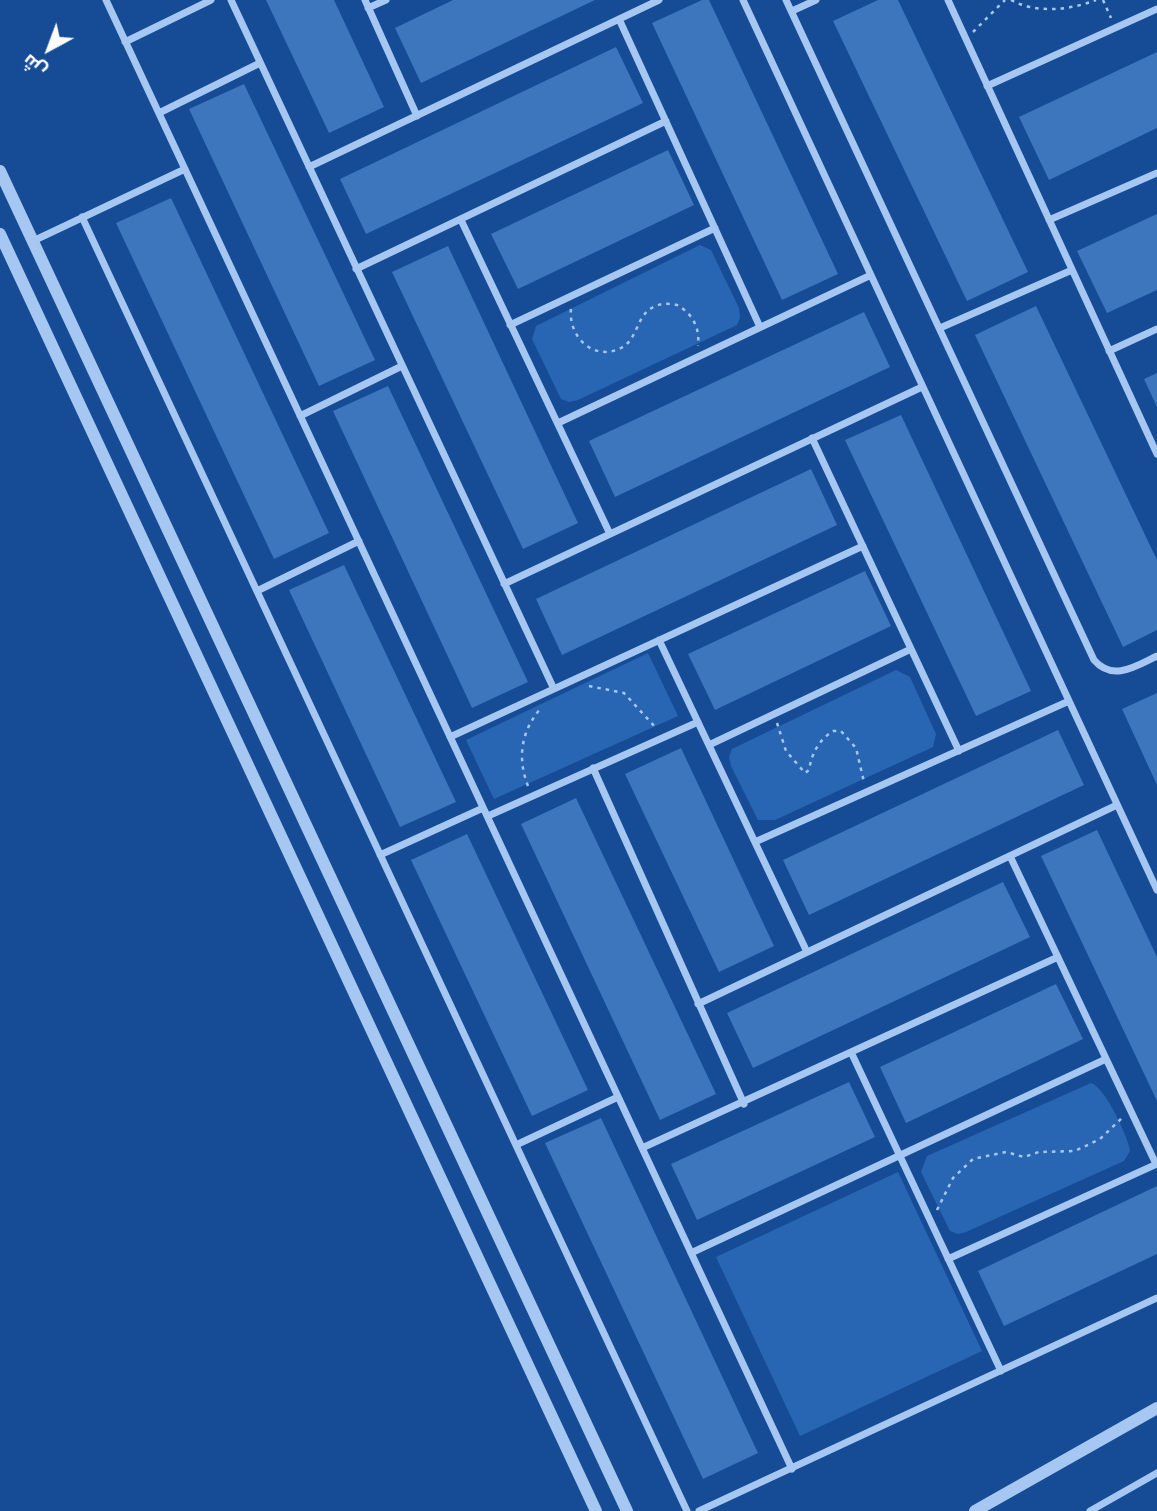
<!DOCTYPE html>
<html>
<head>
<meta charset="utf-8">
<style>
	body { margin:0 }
	#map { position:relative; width:1157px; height:1511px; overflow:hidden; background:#154c95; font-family:Overpass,Cairo,sans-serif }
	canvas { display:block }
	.north { position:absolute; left:14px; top:14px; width:70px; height:70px; -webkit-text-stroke:5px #154c95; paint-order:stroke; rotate:221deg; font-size:19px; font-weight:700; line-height:28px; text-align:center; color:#fff }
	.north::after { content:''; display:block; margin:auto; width:24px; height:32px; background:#fff; clip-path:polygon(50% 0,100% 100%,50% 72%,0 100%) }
</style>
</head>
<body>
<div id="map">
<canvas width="1157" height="1511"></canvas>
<div class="north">ش</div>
</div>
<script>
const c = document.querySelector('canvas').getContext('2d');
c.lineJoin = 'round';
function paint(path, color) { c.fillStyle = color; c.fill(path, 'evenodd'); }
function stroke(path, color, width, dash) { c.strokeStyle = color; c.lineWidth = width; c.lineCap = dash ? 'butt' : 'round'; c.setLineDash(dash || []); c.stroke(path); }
paint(new Path2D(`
	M 700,245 L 711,250 L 739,308 L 740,318 L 737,325 L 578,400 L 569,402 L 561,399 L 532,339 L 536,326 Z
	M 648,653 L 678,716 L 494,799 L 466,740 Z
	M 896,670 L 910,677 L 936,734 L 933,747 L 775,820 L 758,820 L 731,766 L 729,757 L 732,749 Z
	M 1091,1083 C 1105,1087 1128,1136 1130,1151 L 1124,1161 L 966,1232 L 958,1234 L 950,1231 L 921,1172 L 927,1156 Z
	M 898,1172 L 982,1351 L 800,1436 L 716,1257 Z`), '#2866b4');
paint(new Path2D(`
	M 266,0 L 334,0 L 384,107 L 329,133 Z
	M 453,0 L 595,0 L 421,83 L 395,28 Z
	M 702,0 L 709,0 L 838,274 L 782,300 L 652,23 Z
	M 878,0 L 898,0 L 1028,272 L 967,301 L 833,21 Z
	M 616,47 L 643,103 L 366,234 L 340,179 Z
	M 1157,52 L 1157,128 L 1049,180 L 1019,117 Z
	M 244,84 L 375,360 L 319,386 L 189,109 Z
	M 668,150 L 694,205 L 518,289 L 491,234 Z
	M 171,198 L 329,533 L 274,559 L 116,223 Z
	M 1157,214 L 1157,290 L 1107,313 L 1077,251 Z
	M 448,246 L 578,523 L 523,549 L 392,272 Z
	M 1036,306 L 1157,560 L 1157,630 L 1123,647 L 975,335 Z
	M 864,312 L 890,367 L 615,497 L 589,441 Z
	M 1157,373 L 1157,407 L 1144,379 Z
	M 388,386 L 528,682 L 472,708 L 333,411 Z
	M 901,415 L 1031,691 L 976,716 L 845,440 Z
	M 811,469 L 837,525 L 562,655 L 536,599 Z
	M 344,565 L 456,802 L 400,827 L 289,590 Z
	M 865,571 L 891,626 L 715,710 L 688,654 Z
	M 1157,693 L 1157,785 L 1122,709 Z
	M 1058,730 L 1084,785 L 809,915 L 783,860 Z
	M 681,748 L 774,946 L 719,972 L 625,774 Z
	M 576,798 L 716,1094 L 660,1120 L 521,824 Z
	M 1097,830 L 1157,957 L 1157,1101 L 1041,856 Z
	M 467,834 L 588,1090 L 532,1116 L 411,860 Z
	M 1003,882 L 1030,937 L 753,1068 L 727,1013 Z
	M 1056,984 L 1083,1039 L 906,1123 L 880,1067 Z
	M 849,1082 L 875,1137 L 697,1220 L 671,1164 Z
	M 601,1118 L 758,1453 L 703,1479 L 545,1143 Z
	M 1157,1186 L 1157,1254 L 1004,1326 L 978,1271 Z`), '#3d76bd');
stroke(new Path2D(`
	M 1011,0 C 1037,14 1070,10 1096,0
	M 1103,0 L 1111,18
	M 973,32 L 1005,0
	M 571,309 C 568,336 593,362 621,348 C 637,340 636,319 650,309 C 659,303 668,303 677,305 C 693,314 700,328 698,346
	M 589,686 L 624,693 L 656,728
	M 777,723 L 786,751 L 805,773 L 809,770 C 812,753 818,741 833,731 L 841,731 L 856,748 L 864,782
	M 528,786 C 517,758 521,731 541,708
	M 937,1210 L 953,1178 L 973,1159 L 1006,1152 L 1024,1157 L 1039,1152 L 1075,1151 L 1100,1139 L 1123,1117`), '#a5c7f2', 2.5, [3.5, 5]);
stroke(new Path2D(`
	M 106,0 L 792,1469
	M 231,0 L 553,687
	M 365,0 L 417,116
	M 743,0 L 1157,890
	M 786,0 L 1094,660 C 1113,682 1136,666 1157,656
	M 948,0 L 1157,454
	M 368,8 L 386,0
	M 792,11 L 816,0
	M 619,19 L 760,327
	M 125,42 L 211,0
	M 987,86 L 1157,9
	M 159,113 L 260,63
	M 309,167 L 659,0
	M 82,217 L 687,1511
	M 461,220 L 610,534
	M 1049,220 L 1157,173
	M 33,241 L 185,169
	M 356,269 L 666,121
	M 510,325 L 715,228
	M 940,328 L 1072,270
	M 1109,351 L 1157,329
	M 300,416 L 402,366
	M 558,423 L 871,275
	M 812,438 L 959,751
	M 504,584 L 922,387
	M 257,591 L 359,541
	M 659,640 L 807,952
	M 450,737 L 863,546
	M 709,745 L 911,649
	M 593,768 L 744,1104
	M 488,816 L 698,722
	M 755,842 L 1069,701
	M 380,855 L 483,808
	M 1010,856 L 1156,1164
	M 698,1004 L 1117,805
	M 851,1052 L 1001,1371
	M 516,1145 L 618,1097
	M 642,1148 L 1058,957
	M 691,1253 L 1106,1059
	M 948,1259 L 1157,1164
	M 699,1511 L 1157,1298
	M 1090,1511 L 1157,1473`), '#a5c7f2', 7);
stroke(new Path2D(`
	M 0,171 L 627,1511
	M 0,234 L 596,1511
	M 975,1511 L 1157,1408`), '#a5c7f2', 12);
</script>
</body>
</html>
